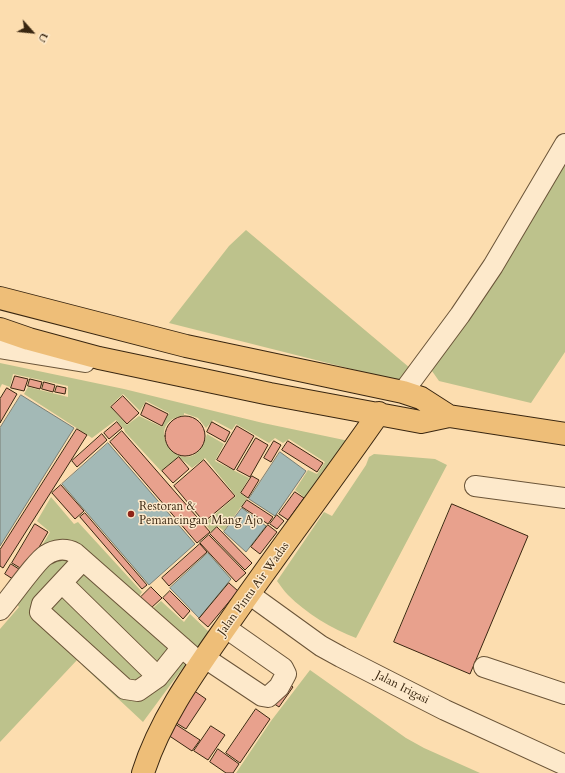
<!DOCTYPE html>
<html>
<head>
<meta charset="utf-8">
<style>
	body { margin:0 }
	#map { position:relative; width:565px; height:773px; overflow:hidden; background:#fcddaf; font-family:Cardo,serif }
	canvas { display:block }
	.north { position:absolute; left:12px; top:12px; width:40px; height:40px; -webkit-text-stroke:3px #fde9cb; paint-order:stroke; rotate:117deg; font-size:11px; font-weight:700; line-height:16px; text-align:center; color:#392610 }
	.north::after { content:''; display:block; margin:auto; width:14px; height:18px; background:#392610; clip-path:polygon(50% 0,100% 100%,50% 72%,0 100%) }
</style>
</head>
<body>
<div id="map">
<canvas width="565" height="773"></canvas>
<div class="north">U</div>
</div>
<script>
const c = document.querySelector('canvas').getContext('2d');
c.lineJoin = 'round';
function paint(path, color) { c.fillStyle = color; c.fill(path, 'evenodd'); }
function stroke(path, color, width, dash) { c.strokeStyle = color; c.lineWidth = width; c.lineCap = dash ? 'butt' : 'round'; c.setLineDash(dash || []); c.stroke(path); }
function label(font, color, halo, rows, align = 'center') {
  c.font = font + ' Cardo,serif'; c.lineWidth = 3; c.setLineDash([]); c.textBaseline = 'middle'; c.strokeStyle = halo; c.fillStyle = color; for (const [text, x, y, turn = 0] of rows) {
    c.save(); c.translate(x, y); c.rotate((+turn || 0) * Math.PI / 180); c.textAlign = isNaN(turn) ? turn : align; if (halo) c.strokeText(text, 0, 0); c.fillText(text, 0, 0); c.restore();
  }
}
paint(new Path2D(`
	M 565,160 L 565,352 L 531,403 L 439,381 L 432,371 L 435,362 Z
	M 246,230 L 410,368 L 399,381 L 169,323 L 229,246 Z
	M 0,363 L 124,389 L 263,423 L 349,441 L 309,501 L 295,490 L 308,470 L 317,474 L 325,462 L 289,439 L 283,443 L 275,438 L 269,443 L 236,424 L 232,430 L 213,420 L 206,428 L 198,418 L 184,413 L 184,415 C 134,425 192,491 207,434 L 224,444 L 215,461 L 249,478 L 240,493 L 247,498 L 224,531 L 218,526 L 211,532 L 205,523 L 236,496 L 205,458 L 192,468 L 179,457 L 161,471 L 125,432 L 124,429 L 116,420 L 92,438 L 24,394 L 28,387 L 68,397 L 68,386 L 13,374 L 10,387 L 2,384 L 0,388 ZM 123,394 L 140,411 L 146,401 L 169,413 L 162,427 L 139,416 L 127,425 L 110,406 Z
	M 374,454 L 435,459 L 447,465 L 356,638 C 332,629 306,613 288,595 C 284,591 280,585 277,581 L 324,512 L 332,516 L 366,465 L 369,457 Z
	M 51,497 L 74,524 L 78,522 L 142,592 L 138,598 L 151,610 L 161,601 L 184,622 L 190,614 L 209,632 L 194,652 L 72,548 L 40,549 L 50,532 L 37,521 Z
	M 50,556 L 78,560 L 36,605 L 132,696 L 182,655 L 185,665 L 143,722 L 83,666 L 78,659 L 0,742 L 0,629 L 19,607 L 13,599 Z
	M 83,565 L 177,646 L 158,672 L 67,583 Z
	M 63,587 L 153,676 L 138,688 L 46,604 Z
	M 310,670 L 406,738 L 424,748 L 480,773 L 236,773 L 271,721 Z`), '#bdc28c');
const water = new Path2D(`
	M 21,395 L 74,428 L 0,546 L 0,428 Z
	M 108,443 L 195,544 L 149,585 L 62,484 Z
	M 280,452 L 306,471 L 275,516 L 249,499 Z
	M 242,508 L 266,526 L 246,552 L 224,532 Z
	M 208,553 L 231,579 L 199,618 L 170,588 Z`);
paint(water, '#a3b9b6');
stroke(water, '#797e74', 1);
const building = new Path2D(`
	M 15,376 L 28,379 L 24,391 L 11,388 Z
	M 30,379 L 42,382 L 40,389 L 28,386 Z
	M 44,382 L 55,385 L 53,392 L 42,389 Z
	M 57,386 L 66,388 L 65,394 L 55,392 Z
	M 7,388 L 17,394 L 0,423 L 0,399 Z
	M 123,396 L 139,413 L 127,424 L 111,407 Z
	M 146,403 L 168,414 L 162,426 L 141,415 Z
	M165 436a20 20 0 1 1 40 0a20 20 0 1 1-40 0Z
	M 117,422 L 122,428 L 109,439 L 104,433 Z
	M 212,422 L 230,432 L 225,442 L 207,432 Z
	M 237,426 L 254,436 L 234,470 L 217,460 Z
	M 77,429 L 87,435 L 3,568 L 0,566 L 0,550 Z
	M 122,431 L 210,532 L 197,543 L 110,442 Z
	M 102,434 L 107,440 L 77,467 L 72,461 Z
	M 256,438 L 268,445 L 250,477 L 237,470 Z
	M 274,441 L 281,445 L 271,462 L 264,458 Z
	M 288,441 L 323,463 L 317,472 L 282,450 Z
	M 179,457 L 189,469 L 173,483 L 162,471 Z
	M 204,460 L 235,496 L 204,522 L 174,486 Z
	M 252,476 L 259,480 L 248,498 L 241,493 Z
	M 61,485 L 84,511 L 75,519 L 52,493 Z
	M 295,492 L 304,498 L 288,520 L 279,514 Z
	M 247,500 L 273,517 L 268,524 L 242,507 Z
	M 452,504 L 528,536 L 470,674 L 394,642 Z
	M 85,513 L 147,585 L 142,589 L 80,517 Z
	M 277,515 L 284,521 L 277,529 L 270,524 Z
	M 35,524 L 48,532 L 25,571 L 12,563 Z
	M 268,525 L 277,532 L 260,554 L 251,547 Z
	M 217,527 L 252,563 L 245,570 L 210,534 Z
	M 209,535 L 246,573 L 236,582 L 200,543 Z
	M 200,544 L 207,552 L 169,586 L 162,578 Z
	M 11,564 L 22,571 L 16,581 L 5,574 Z
	M 229,583 L 238,591 L 208,627 L 199,619 Z
	M 151,587 L 162,598 L 151,608 L 141,597 Z
	M 170,591 L 190,611 L 183,619 L 163,598 Z
	M 285,681 L 293,687 L 279,707 L 270,701 Z
	M 193,690 L 206,699 L 186,729 L 173,721 Z
	M 256,709 L 270,719 L 240,763 L 226,753 Z
	M 172,722 L 200,740 L 192,751 L 165,733 Z
	M 211,726 L 225,735 L 208,760 L 194,751 Z
	M 218,749 L 239,764 L 233,773 L 226,773 L 210,762 Z`);
paint(building, '#e8a18d');
stroke(building, '#392610', 1);
const minor = new Path2D(`
	M 0,348 L 85,362
	M 403,392 L 460,315 L 493,266 L 565,144
	M 475,486 L 565,498
	M 83,560 L 42,604 L 40,612 L 125,689 L 138,691 L 158,677 L 182,647
	M 62,583 L 158,677
	M 249,594 L 321,646 L 341,657 L 445,710 L 565,765
	M 0,610 C 9,600 37,560 46,555 C 55,549 66,548 75,553 L 201,664
	M 205,658 L 262,696 L 268,697 L 279,687 L 286,674 L 283,668 L 226,628
	M 484,667 L 565,694`);
const major = new Path2D(`
	M 0,298 L 186,346 L 403,392 L 421,398 L 449,416
	M 0,329 L 29,339 L 99,358 L 270,394 L 421,422 L 449,416 L 565,434
	M 143,773 C 161,716 198,667 232,618 C 280,549 331,482 379,413`);
stroke(minor, '#6a5438', 22);
stroke(major, '#392610', 24);
stroke(minor, '#fde9cb', 20);
stroke(major, '#eebe78', 22);
for (const [x, y, r, color] of [
	[131,514,4,"#8f2418"]
]) { const dot = new Path2D(); dot.arc(x, y, r, 0, 2 * Math.PI); c.fillStyle = color; c.fill(dot); stroke(dot, '#fde9cb', 1.5); }
label('12px', '#392610', '#fde9cb', [
	["Restoran &",139,507],
	["Pemancingan Mang Ajo",139,521]
], 'left');
label('12px', '#392610', '#fde9cb', [
	["Jalan Pintu Air Wadas",254,589,-54],
	["Jalan Irigasi",402,688,27]
]);
</script>
</body>
</html>
